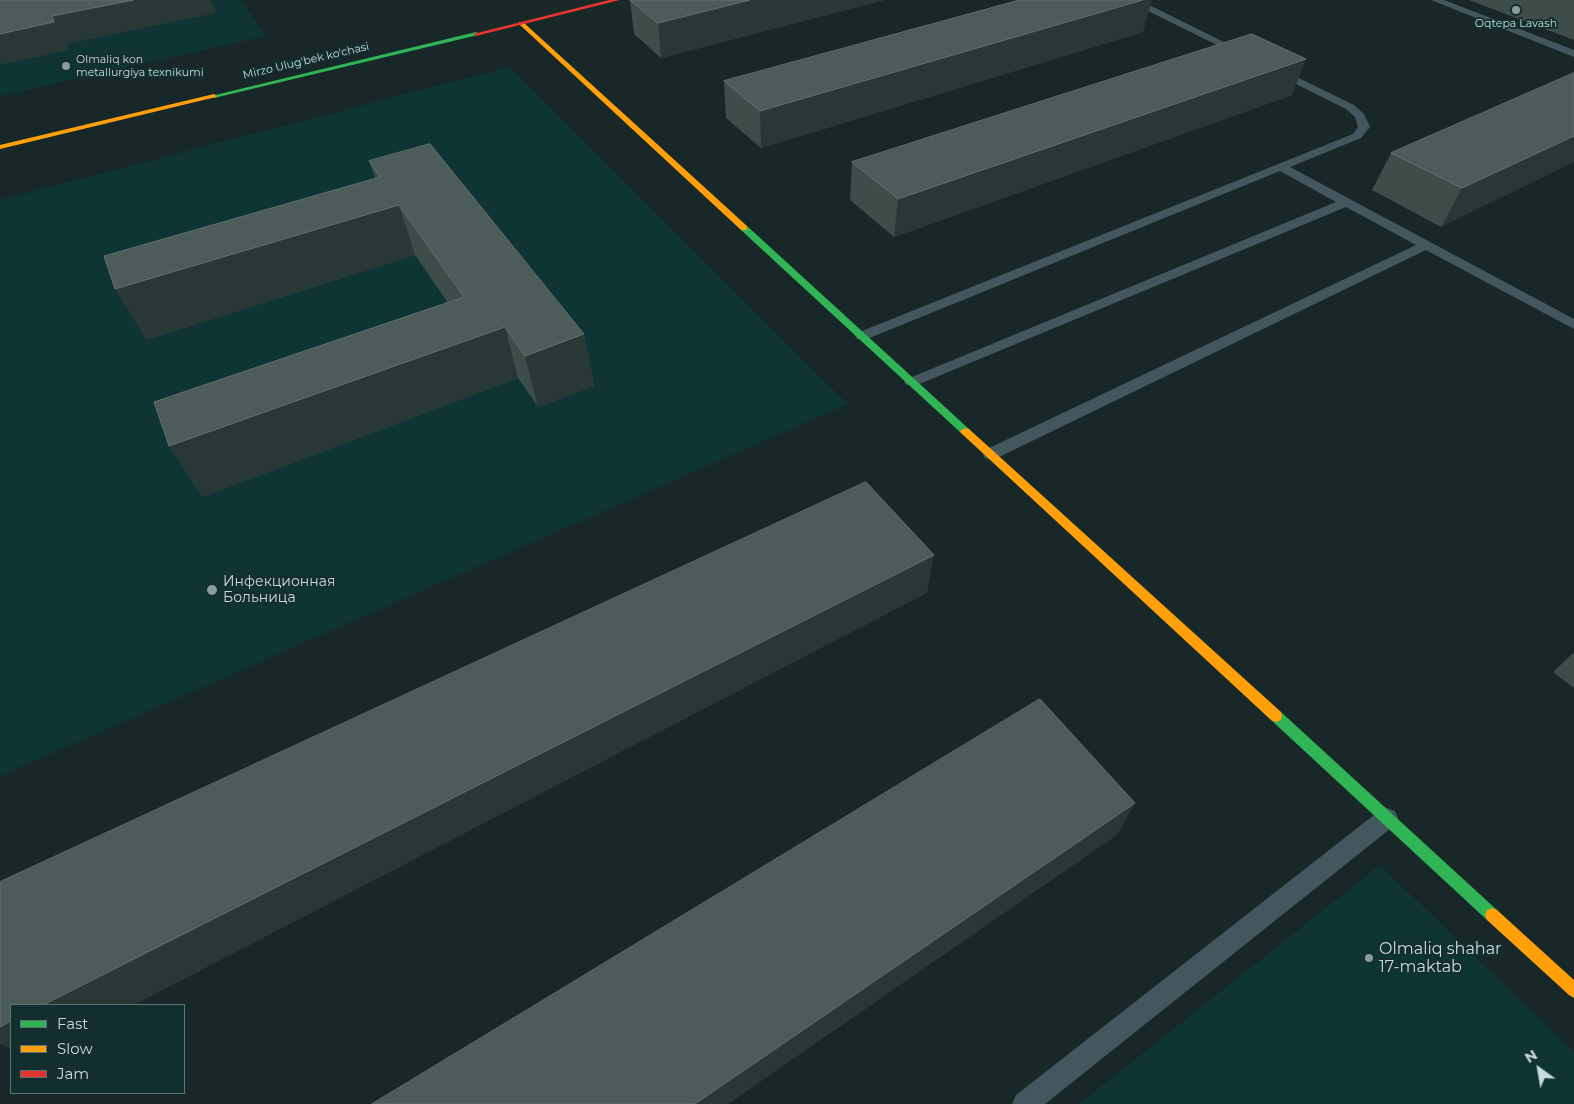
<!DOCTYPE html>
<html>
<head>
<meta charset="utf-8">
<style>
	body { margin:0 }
	#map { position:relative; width:1574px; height:1104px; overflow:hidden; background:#182828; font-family:Montserrat,sans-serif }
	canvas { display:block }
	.legend { position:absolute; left:10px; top:1004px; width:175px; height:90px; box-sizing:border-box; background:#122e2e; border:1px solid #5c7373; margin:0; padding:6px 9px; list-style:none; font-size:15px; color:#cbdbdb }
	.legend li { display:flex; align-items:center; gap:10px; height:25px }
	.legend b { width:25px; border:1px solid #5c7373 }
	.north { position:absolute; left:1514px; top:1044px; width:50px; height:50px; -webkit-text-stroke:4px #122e2e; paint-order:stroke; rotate:328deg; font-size:14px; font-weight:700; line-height:20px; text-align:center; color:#cbdbdb }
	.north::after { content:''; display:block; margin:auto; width:18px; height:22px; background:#cbdbdb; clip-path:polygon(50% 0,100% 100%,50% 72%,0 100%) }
</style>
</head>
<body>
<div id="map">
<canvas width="1574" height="1104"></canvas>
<ul class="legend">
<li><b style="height:6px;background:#30b455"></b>Fast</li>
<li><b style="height:6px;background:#ff9f0a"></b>Slow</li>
<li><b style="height:6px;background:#e5322d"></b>Jam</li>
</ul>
<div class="north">N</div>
</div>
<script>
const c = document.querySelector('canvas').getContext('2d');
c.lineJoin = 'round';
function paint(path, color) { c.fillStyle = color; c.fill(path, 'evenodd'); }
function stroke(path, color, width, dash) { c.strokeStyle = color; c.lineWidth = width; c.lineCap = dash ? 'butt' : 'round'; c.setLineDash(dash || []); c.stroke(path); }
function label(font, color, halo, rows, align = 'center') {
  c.font = font + ' Montserrat,sans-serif'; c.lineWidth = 4; c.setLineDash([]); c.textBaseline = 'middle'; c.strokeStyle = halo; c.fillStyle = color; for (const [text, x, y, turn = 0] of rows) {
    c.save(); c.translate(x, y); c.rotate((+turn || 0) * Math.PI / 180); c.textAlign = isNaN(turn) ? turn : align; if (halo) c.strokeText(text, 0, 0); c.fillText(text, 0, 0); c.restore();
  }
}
paint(new Path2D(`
	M 0,0 L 241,0 L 266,36 L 0,96 Z
	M 509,67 L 848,404 L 0,776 L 0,200 Z
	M 1380,865 L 1574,1052 L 1574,1104 L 1079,1104 Z`), '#0f3434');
paint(new Path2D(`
	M 1126,0 L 1139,0 L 1246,53 L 1245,55 L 1237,55 Z
	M 1431,0 L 1444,0 L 1574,50 L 1574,57 Z
	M 1276,67 L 1354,105 L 1364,114 L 1370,127 L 1361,138 L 1290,167 L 1574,319 L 1574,329 L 1426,250 L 997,458 L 991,460 L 985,458 L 983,454 L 985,450 L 1416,245 L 1346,207 L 917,385 L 907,385 L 904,382 L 907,379 L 1336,202 L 1280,171 L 867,339 L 857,339 L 855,336 L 857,333 L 1353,134 L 1358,127 L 1355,117 L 1346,109 L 1272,72 L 1271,70 Z
	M 1387,808 L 1395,811 L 1398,818 L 1395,825 L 1045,1104 L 1012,1104 L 1016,1095 L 1379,811 Z`), '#42585e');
paint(new Path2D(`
	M 476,32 L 479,34 L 478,35 L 214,98 L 211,96 Z
	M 741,226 L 747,226 L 969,429 L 970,431 L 969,433 L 961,433 L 741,230 Z
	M 1276,710 L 1281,712 L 1497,910 L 1499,915 L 1497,920 L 1492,922 L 1487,920 L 1271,720 L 1270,716 L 1271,712 Z`), '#30b455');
paint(new Path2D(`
	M 519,22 L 523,22 L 747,226 L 747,230 L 741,230 L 519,24 Z
	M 214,94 L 217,96 L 216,97 L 0,149 L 0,145 Z
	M 965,428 L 969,429 L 1281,712 L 1282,716 L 1281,720 L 1276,722 L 1271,720 L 961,433 L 960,431 Z
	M 1492,908 L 1497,910 L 1574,980 L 1574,998 L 1569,995 L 1487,920 L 1485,915 L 1487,910 Z`), '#ff9f0a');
paint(new Path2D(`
	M 609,0 L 620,0 L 476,36 L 473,34 Z`), '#e5322d');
paint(new Path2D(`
	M 630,0 L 884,0 L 661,58 L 634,34 Z
	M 1469,0 L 1574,0 L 1574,40 Z
	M 1143,32 L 761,148 L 726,118 L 724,81 Z
	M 1574,74 L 1441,227 L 1372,190 L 1391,153 Z
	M 1292,95 L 894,237 L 850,200 L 852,162 Z
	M 369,161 L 584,334 L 594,386 L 538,407 L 518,378 L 202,497 L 448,303 L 415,255 L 146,340 L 375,178 Z
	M 1574,652 L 1574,688 L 1553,672 Z`), '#3d4d4a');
paint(new Path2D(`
	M 134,0 L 211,0 L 216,13 L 67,44 L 69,50 L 0,65 L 0,34 L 52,16 Z
	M 750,0 L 884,0 L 661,58 L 658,23 Z
	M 1143,0 L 1152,0 L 1143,32 L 761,148 L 760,111 Z
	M 1306,59 L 1292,95 L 894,237 L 898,199 Z
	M 1574,136 L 1574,162 L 1441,227 L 1462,188 Z
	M 399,205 L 415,255 L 146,340 L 115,289 Z
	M 505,327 L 518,378 L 202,497 L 169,446 Z
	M 584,334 L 594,386 L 538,407 L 525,356 Z
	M 934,555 L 927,593 L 134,1005 L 43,1005 Z
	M 1135,803 L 1117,835 L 728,1104 L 695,1104 Z
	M 11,1021 L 11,1049 L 0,1044 L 0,1027 Z`), '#283836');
const building = new Path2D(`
	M 0,0 L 134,0 L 52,16 L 54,22 L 0,34 Z
	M 630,0 L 750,0 L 658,23 Z
	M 1020,0 L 1143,0 L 760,111 L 724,81 Z
	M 1252,34 L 1306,59 L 898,199 L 852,162 Z
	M 1574,73 L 1574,136 L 1462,188 L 1391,153 Z
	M 430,144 L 584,334 L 525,356 L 505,327 L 169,446 L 154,402 L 464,297 L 399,205 L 115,289 L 104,256 L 380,177 L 369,161 Z
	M 866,482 L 934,555 L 43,1005 L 11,1005 L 11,1021 L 0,1027 L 0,882 Z
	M 1040,699 L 1135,803 L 695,1104 L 372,1104 Z`);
paint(building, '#4c5c5a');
stroke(building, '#60706e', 1);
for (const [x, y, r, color] of [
	[1516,10,5,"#8c9c9c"],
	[66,66,5,"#8c9c9c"],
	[212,590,6,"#8c9c9c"],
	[1369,958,5,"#8c9c9c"]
]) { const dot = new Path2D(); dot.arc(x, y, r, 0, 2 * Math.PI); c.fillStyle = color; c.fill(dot); stroke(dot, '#122e2e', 2); }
label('11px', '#cbdbdb', '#122e2e', [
	["Oqtepa Lavash",1516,24],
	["Olmaliq kon",76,60,"left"],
	["metallurgiya texnikumi",76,73,"left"]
]);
label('11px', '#cbdbdb', '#122e2e', [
	["Mirzo Ulug'bek ko'chasi",306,61,-13]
]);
label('14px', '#cbdbdb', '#122e2e', [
	["Инфекционная",223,582],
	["Больница",223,598]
], 'left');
label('16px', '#cbdbdb', '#122e2e', [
	["Olmaliq shahar",1379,949],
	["17-maktab",1379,967]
], 'left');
</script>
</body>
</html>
